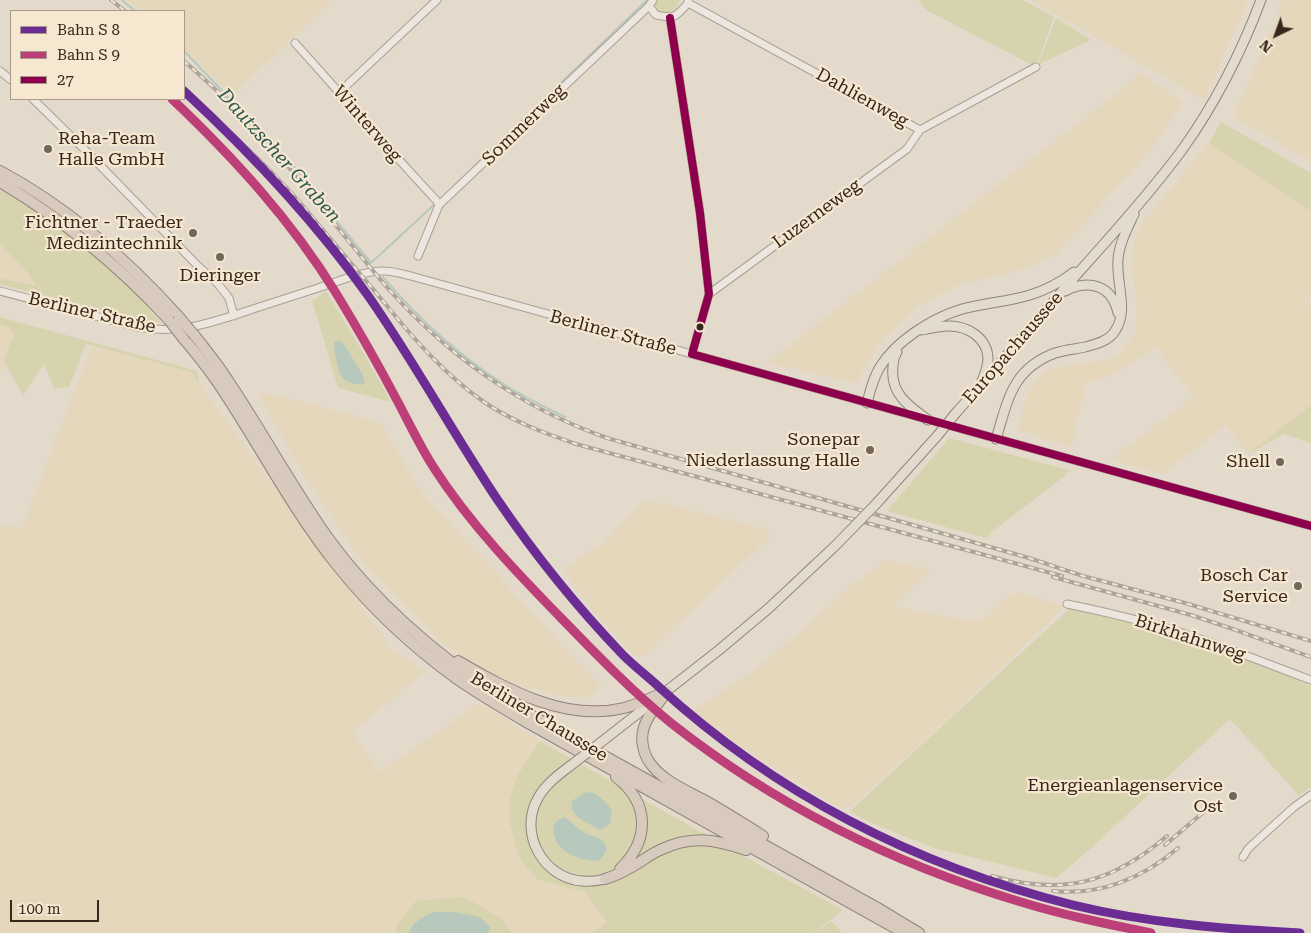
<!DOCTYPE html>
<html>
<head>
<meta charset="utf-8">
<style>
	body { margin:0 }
	#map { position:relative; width:1311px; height:933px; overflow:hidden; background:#e4dacc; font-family:"Roboto Serif",serif }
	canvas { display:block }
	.legend { position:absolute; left:10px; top:10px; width:175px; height:90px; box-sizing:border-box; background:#f6e7d1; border:1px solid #aa9a89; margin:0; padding:6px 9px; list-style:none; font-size:15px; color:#38271d }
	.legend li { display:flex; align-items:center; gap:10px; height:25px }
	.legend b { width:25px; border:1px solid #aa9a89 }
	.north { position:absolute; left:1251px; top:10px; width:50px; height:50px; -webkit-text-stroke:4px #f6e7d1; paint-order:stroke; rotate:222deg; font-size:14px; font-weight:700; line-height:20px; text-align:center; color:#38271d }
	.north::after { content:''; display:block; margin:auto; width:18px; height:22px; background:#38271d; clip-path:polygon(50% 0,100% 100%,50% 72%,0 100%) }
	.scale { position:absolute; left:10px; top:900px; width:89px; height:22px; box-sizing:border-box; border:2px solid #38271d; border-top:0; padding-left:6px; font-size:15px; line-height:18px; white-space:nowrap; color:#38271d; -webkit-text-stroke:4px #f6e7d1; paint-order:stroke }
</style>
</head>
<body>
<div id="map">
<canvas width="1311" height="933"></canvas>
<ul class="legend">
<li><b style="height:6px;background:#6b2c94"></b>Bahn S 8</li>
<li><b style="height:6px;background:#bc4077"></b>Bahn S 9</li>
<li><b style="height:6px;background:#8d004b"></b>27</li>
</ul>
<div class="north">N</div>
<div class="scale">100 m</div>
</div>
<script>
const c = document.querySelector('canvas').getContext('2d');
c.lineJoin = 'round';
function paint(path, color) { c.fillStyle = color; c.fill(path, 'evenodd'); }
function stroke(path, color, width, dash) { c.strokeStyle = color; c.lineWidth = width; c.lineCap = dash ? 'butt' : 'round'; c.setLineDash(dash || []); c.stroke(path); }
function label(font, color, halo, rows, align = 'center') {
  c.font = font + ' "Roboto Serif",serif'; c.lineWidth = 4.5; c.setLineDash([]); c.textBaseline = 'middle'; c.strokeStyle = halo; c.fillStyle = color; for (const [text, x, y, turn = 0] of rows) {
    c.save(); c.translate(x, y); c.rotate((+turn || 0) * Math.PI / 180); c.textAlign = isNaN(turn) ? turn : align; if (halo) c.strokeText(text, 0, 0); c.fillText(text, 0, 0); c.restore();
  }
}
paint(new Path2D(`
	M 126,0 L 333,0 L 232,96 L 184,49 L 184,11 L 140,11 Z
	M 1031,0 L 1248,0 L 1205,100 Z
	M 1282,0 L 1311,0 L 1311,162 L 1234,117 L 1235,111 L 1275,22 Z
	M 1139,72 L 1183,102 L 1150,151 L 1053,257 L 1013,272 L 958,285 L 923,303 L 885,337 L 870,358 L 856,383 L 767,363 L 1130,83 Z
	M 1209,143 L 1311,211 L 1311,294 L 1308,300 L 1311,306 L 1311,405 L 1248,454 L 1226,425 L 1162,474 L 1110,460 L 1194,397 L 1155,347 L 1119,372 L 1107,377 L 1086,383 L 1071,447 L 1017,430 L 1029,391 L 1034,383 L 1047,371 L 1065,365 L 1104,361 L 1120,353 L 1135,333 L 1137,307 L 1132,270 L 1133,244 L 1143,222 Z
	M 0,244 L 26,271 L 36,284 L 35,286 L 25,284 L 0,278 Z
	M 0,325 L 10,328 L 15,333 L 0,374 Z
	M 91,347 L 94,347 L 191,372 L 393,650 L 426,671 L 352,732 L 380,772 L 479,703 L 540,741 L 517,776 L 538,880 L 585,892 L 607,922 L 592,933 L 512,933 L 502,919 L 397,925 L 396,933 L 0,933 L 0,524 L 22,528 Z
	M 259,393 L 288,398 L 382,423 L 415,484 L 469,544 L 601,687 L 591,697 L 565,697 L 513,684 L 470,662 L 439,640 L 362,563 L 299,468 Z
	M 646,499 L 766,529 L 771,536 L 644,656 L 633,655 L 595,613 L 566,574 L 567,566 L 603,543 Z
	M 886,560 L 931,570 L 896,602 L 897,607 L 936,615 L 981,621 L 1006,597 L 1014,594 L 1020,593 L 1065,606 L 956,711 L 853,805 L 845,808 L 834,805 L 744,749 L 693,711 L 753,671 L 798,634 L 846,590 Z`), '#e5d7bc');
paint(new Path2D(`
	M 658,0 L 680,0 C 675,12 671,14 658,13 C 655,8 654,5 658,0 Z
	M 918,0 L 1023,0 L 1054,17 L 1036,67 L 926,10 Z
	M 1056,18 L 1091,40 L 1038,65 Z
	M 1221,122 L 1311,173 L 1311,211 L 1209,143 Z
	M 0,189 C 42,214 81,242 117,275 C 129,285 139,296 150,307 L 150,310 L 162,323 L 142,321 L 0,284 L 0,278 L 25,284 L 36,285 L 26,271 L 0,244 Z
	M 326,291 L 361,349 L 391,402 L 338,388 L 312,301 Z
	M 0,317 L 197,371 L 200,383 L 191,372 L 86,344 L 69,387 L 54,389 L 44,364 L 23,395 L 4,361 L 14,333 L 10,328 L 0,325 Z
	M 1311,405 L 1311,443 L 1284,434 L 1248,454 Z
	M 949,438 L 1069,470 L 1065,476 L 993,531 L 986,538 L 887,511 Z
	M 1070,608 L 1191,639 L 1285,674 L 1311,686 L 1311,787 L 1299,796 L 1230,719 L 1089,850 L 1056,878 L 934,848 L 879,826 L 849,812 Z
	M 540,741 L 736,852 L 843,910 L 814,933 L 592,933 L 607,922 L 585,892 L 538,880 L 519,858 L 510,824 L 510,799 L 517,776 Z
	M 464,897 L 502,919 L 512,933 L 396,933 L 397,925 L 416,901 Z
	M 832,921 L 842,933 L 815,933 Z`), '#d7d3ae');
paint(new Path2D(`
	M 339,341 L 343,343 L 363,375 L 365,383 L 361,385 C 356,384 349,383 345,380 C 338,376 334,351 334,342 Z
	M 592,792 C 601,797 607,803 612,811 L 610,824 L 601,830 C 589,823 568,817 572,801 L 584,793 Z
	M 565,817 C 571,822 578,829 585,833 C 595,838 603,836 607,849 L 603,856 L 598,861 C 587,860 577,859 568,853 C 558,848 547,829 558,820 C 560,819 563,818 565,817 Z
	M 434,912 L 455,912 L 480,917 L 490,927 L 488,933 L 409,933 C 413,921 423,917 434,912 Z`), '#b7c8bc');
stroke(new Path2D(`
	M 122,0 L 135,11
	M 184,51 L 263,133 L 298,171 L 304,181 L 371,263
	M 451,189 L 647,0
	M 372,262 L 436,203
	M 383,277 C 418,318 459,356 505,385 C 524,397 545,407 565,417`), '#b7c8bc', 2);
const minor = new Path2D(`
	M 653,0 L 649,6 L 656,15 C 675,19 676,17 688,3 L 688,0
	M 688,3 L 920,130 L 1036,67
	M 670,18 L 700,213 L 709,294 L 692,354
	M 295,43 C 342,95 388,149 436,200 L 439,205
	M 0,71 L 11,80
	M 341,94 L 347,85 L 437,0
	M 33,99 L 85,150 L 196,264 L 218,284 L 229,298 L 234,316
	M 418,256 L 439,205 L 649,6
	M 0,291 L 137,327 C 179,335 214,322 253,309 C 274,302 296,295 318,288 C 336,282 366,270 384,271 C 393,271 402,274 411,276 L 1311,526
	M 709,294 L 907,149 L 920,130
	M 1067,604 C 1106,612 1144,621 1182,633 C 1226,647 1268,664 1311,680
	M 1243,857 L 1248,849 L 1252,845 L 1294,807 L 1311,795`);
const major = new Path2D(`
	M 1065,291 C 1089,279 1112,285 1118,313
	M 922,330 C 931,328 940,326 949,326 C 968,326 987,338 988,358 C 988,366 985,374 982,381
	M 897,352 C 894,357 893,361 893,367 C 890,394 909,406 928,420
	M 867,403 C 870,391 873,378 880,367 C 896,341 931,319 959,310 C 982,303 1007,302 1030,295 C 1046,290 1061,282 1074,272
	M 955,414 C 994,370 1033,325 1072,280 C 1109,238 1148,196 1182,150 C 1215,104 1241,53 1261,0
	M 996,439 C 1008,400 1012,369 1055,353 C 1065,350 1076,349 1085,347 C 1096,344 1109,341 1115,331 C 1129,311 1116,283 1118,260 C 1119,244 1127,229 1134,214
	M 876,504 L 938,435
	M 600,743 L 719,650 L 769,608 L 835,546
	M 570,766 C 558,775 545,785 538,798 C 518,833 543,878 582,881 C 590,882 597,881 605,879`);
const highway = new Path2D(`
	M 0,171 C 69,208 127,259 179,317
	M 0,182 C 64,220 118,265 169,320
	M 195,336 C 207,351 219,366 229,382 C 264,434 294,491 331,542 C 378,606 438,656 504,700 L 876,907 L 919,933
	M 183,338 C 195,352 207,367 218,383 C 258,442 291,508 336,564 C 370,607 413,647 457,679 C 480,695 504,709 528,723 L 904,933
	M 458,661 C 508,690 565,722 624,708 C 639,704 653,697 667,691
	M 667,691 C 660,702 648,714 644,727 C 640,739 643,753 650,763 C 664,783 691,792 711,804 C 728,814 746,825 763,836
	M 616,777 C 650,803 650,840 620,869
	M 605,879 C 618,875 629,869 640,862 C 646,858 653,853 660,850 C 691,835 714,839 746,850`);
stroke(minor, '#a99f95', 9);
stroke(major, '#8f857c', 11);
stroke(highway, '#8f857c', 12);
stroke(minor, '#ece6de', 7);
stroke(major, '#e4dbcf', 9);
stroke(highway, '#d8cabc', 10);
const rail = new Path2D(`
	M 111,0 L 125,11
	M 184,61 C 212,86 240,111 265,139 C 276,150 285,163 294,174 C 325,211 354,249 385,285 C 446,355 520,407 607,438 L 1029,558 L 1083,576 L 1185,603 L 1311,641
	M 194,100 C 232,133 269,167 302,205 C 329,237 356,269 383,301 C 413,338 444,374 484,402 C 512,421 544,433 576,444 L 1062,576
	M 1053,577 L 1191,615 L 1230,628 L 1311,657
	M 1165,845 L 1213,804
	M 992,876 C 1063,896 1112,883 1167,836
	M 1053,891 C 1100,896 1143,878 1178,848`);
stroke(rail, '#aba59e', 4);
stroke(rail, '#f6e7d1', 2, [5.5]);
const majorBridge = new Path2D(`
	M 938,435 L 955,414
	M 835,546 L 876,504
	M 570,766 L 600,743`);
const highwayBridge = new Path2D(`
	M 179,317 L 195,336
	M 169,320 L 183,338`);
stroke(majorBridge, '#8f857c', 11, []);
stroke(highwayBridge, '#8f857c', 12, []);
stroke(majorBridge, '#e4dbcf', 9);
stroke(highwayBridge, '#d8cabc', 10);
stroke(new Path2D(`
	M 670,18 L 700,213 L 709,294 L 692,354
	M 692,354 L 1311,526`), '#8d004b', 8);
stroke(new Path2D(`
	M 184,91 C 252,154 315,221 369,297 C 415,363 453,433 497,499 C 535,555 577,607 623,655 C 634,666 647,676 659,687 C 777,795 917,866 1073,905 C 1147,923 1224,929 1300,933`), '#6b2c94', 9);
stroke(new Path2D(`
	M 172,99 C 234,158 291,220 336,293 C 358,329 379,366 399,404 C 410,425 421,448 434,468 C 470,524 518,574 564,621 C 598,656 633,692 671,723 C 775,805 894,864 1021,902 C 1063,915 1107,924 1151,933`), '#bc4077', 9);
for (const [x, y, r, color] of [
	[48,149,5,"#74665a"],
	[193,233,5,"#74665a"],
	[220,257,5,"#74665a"],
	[700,327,4.5,"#38271d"],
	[870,450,5,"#74665a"],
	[1280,462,5,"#74665a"],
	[1298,586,5,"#74665a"],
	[1233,796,5,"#74665a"]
]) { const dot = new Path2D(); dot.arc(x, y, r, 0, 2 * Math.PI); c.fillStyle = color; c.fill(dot); stroke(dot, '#f6e7d1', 2); }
label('18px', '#38271d', '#f6e7d1', [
	["Dahlienweg",862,98,29],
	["Winterweg",367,124,49],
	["Sommerweg",524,125,-44],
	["Luzerneweg",817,214,-36],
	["Berliner Straße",92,313,13],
	["Berliner Straße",613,333,15],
	["Europachaussee",1013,348,-49],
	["Birkhahnweg",1190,638,18],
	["Berliner Chaussee",539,717,31]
]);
label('18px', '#38271d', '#f6e7d1', [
	["Reha-Team",58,139,"left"],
	["Halle GmbH",58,160,"left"],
	["Fichtner - Traeder",183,223],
	["Medizintechnik",183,244],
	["Dieringer",220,276,"center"],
	["Sonepar",860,440],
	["Niederlassung Halle",860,461],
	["Shell",1270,462],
	["Bosch Car",1288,576],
	["Service",1288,597],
	["Energieanlagenservice",1223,786],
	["Ost",1223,807]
], 'right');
label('italic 19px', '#2c5850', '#f6e7d1', [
	["Dautzscher Graben",279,156,48]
]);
</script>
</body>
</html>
